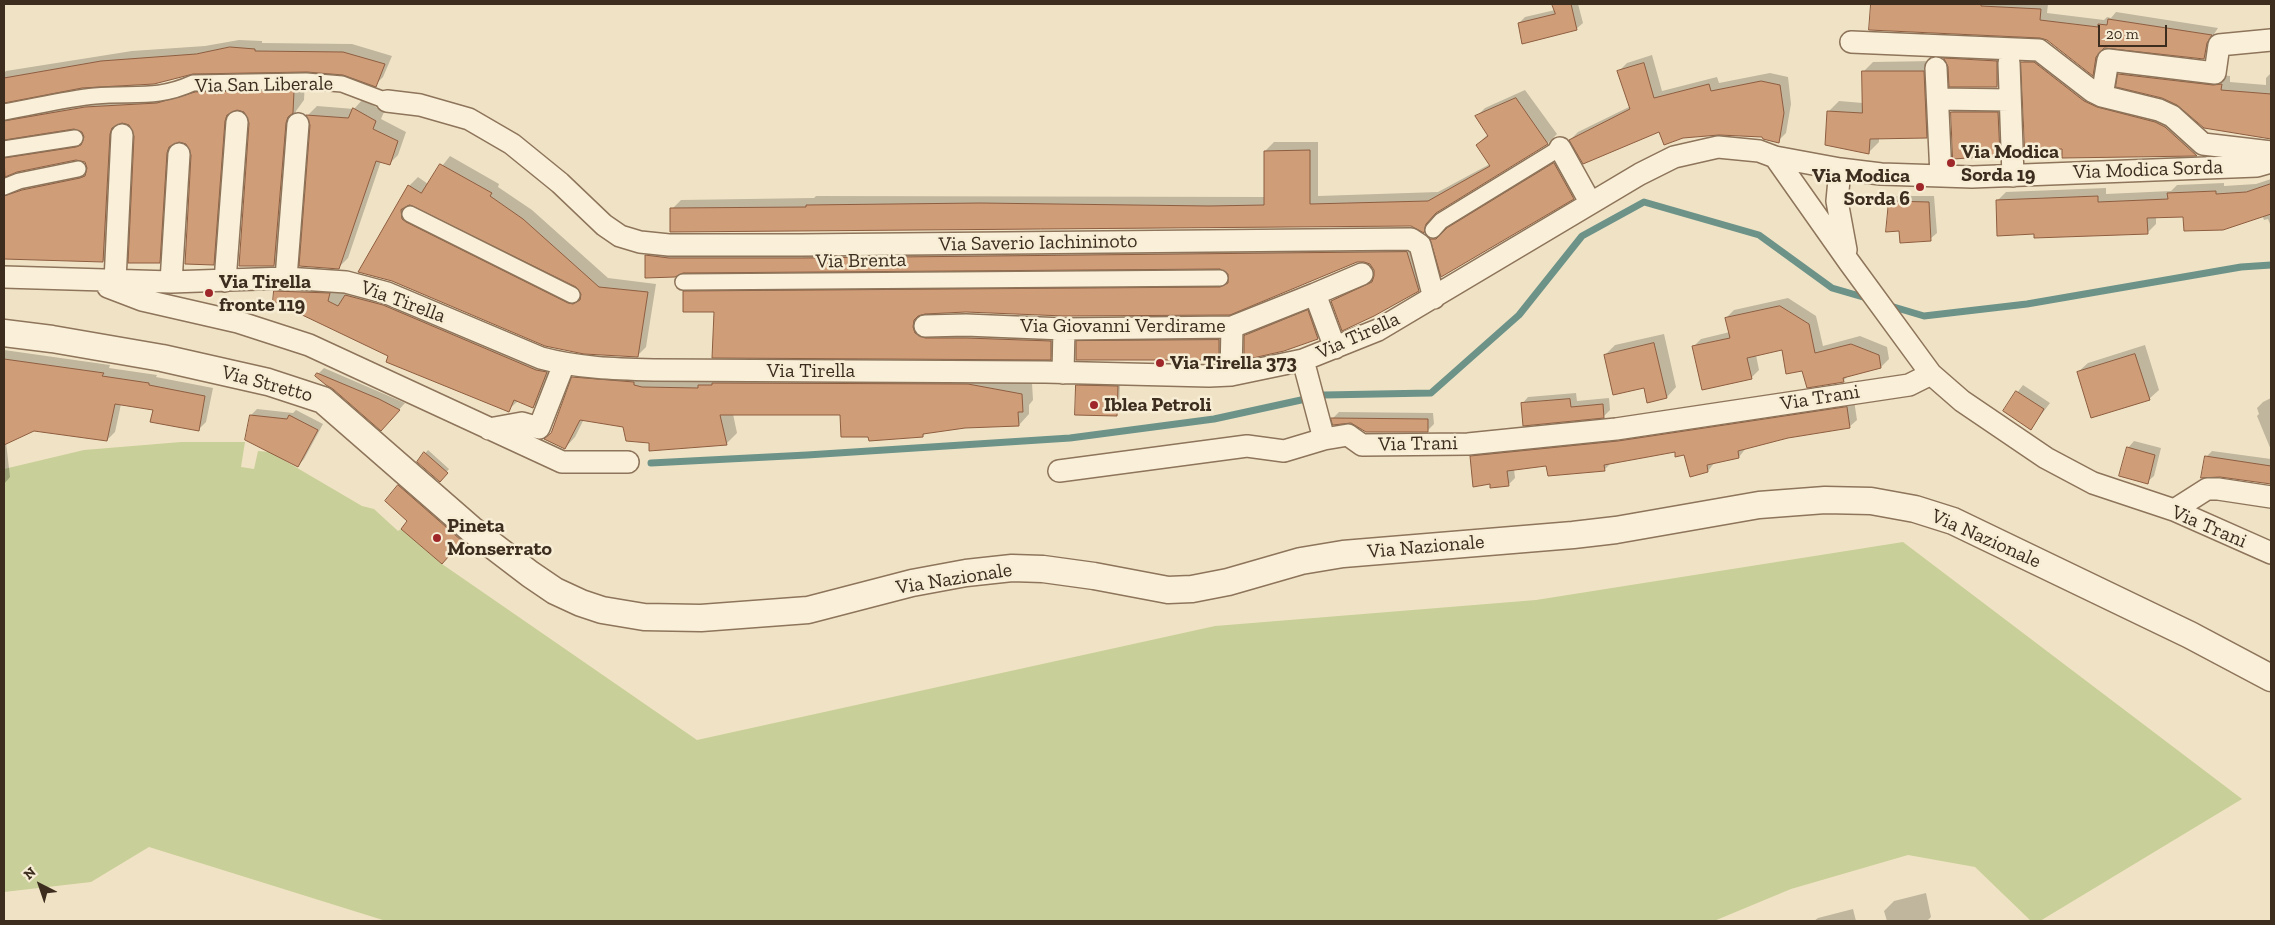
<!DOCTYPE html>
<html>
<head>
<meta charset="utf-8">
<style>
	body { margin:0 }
	#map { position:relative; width:2275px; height:925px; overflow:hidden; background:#f0e3c5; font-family:"Zilla Slab",serif }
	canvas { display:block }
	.frame { position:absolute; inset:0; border:5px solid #3c2d1f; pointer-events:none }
	.north { position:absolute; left:15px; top:860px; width:50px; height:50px; -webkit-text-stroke:4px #f7edd5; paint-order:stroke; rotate:319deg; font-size:14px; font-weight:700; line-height:20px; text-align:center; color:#3c2d1f }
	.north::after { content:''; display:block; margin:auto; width:18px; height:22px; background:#3c2d1f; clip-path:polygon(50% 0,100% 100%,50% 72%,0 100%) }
	.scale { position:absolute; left:2098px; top:25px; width:69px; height:22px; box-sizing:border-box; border:2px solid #3c2d1f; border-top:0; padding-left:6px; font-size:15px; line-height:18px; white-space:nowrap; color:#3c2d1f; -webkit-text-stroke:4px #f7edd5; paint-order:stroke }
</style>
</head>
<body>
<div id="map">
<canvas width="2275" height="925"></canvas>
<div class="frame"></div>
<div class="north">N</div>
<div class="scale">20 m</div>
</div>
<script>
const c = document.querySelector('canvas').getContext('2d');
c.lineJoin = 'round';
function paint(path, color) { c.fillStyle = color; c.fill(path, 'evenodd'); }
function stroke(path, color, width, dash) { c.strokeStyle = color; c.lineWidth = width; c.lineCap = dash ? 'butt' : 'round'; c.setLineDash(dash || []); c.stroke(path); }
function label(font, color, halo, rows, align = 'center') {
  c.font = font + ' "Zilla Slab",serif'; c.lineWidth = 5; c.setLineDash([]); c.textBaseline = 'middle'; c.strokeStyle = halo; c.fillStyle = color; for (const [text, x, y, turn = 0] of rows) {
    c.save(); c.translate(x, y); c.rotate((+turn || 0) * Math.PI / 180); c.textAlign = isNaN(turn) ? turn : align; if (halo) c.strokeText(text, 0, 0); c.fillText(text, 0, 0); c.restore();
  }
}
paint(new Path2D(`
	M 181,442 L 245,442 L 241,467 L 254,469 L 258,451 L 270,452 L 362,506 L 374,509 L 398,531 L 401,529 L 442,564 L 697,740 L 1215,626 L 1536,600 L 1903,542 L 2242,799 L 2040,921 L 2031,921 L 1975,867 L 1908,855 L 1791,889 L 1714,921 L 386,921 L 149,847 L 91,882 L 4,892 L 4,469 L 84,450 Z`), '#c9cf98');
paint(new Path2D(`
	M 1556,4 L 1578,4 L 1583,23 L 1576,29 L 1519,23 L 1525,17 L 1555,10 Z
	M 1872,4 L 2048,4 L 2047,13 L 2104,20 L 2107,17 L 2111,18 L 2116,12 L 2218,28 L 2214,34 L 2211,50 L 2204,58 L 2104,47 L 2100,67 L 2093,74 L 2047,39 L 2040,36 L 1870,29 Z
	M 239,40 L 262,41 L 262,43 L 352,44 L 392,56 L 383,77 L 375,85 L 343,73 L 307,70 L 193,72 L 165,81 L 82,87 L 4,101 L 4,73 L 6,71 L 132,51 L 205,46 Z
	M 1954,49 L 2006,52 L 2007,76 L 1997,86 L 1948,61 L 1945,58 Z
	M 1652,55 L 1662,91 L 1717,77 L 1719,83 L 1770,73 L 1788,77 L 1791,104 L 1786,133 L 1778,141 L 1763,135 L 1660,130 L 1570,140 L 1578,132 L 1631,106 L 1619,71 L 1627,63 Z
	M 2030,55 L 2163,115 L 2204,147 L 2196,155 L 2063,157 L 2063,148 L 2023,62 Z
	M 1934,61 L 1937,127 L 1926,137 L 1879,137 L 1879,142 L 1869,152 L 1829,111 L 1839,101 L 1863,103 L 1863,72 L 1873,62 Z
	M 2128,66 L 2230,76 L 2230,82 L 2266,85 L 2266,78 L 2271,73 L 2271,137 L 2178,104 L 2120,74 Z
	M 305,80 L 304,100 L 296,111 L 285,253 L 274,265 L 249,115 L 239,108 L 235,109 L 224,253 L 213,264 L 193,155 L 187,143 L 177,141 L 170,251 L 159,262 L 134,128 L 123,121 L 120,122 L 114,250 L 103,261 L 4,257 L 4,184 L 87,168 L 86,162 L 77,158 L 5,159 L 16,147 L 86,137 L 83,131 L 74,127 L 4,139 L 4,115 L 108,95 Z
	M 1525,90 L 1557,134 L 1548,143 L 1437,211 L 1433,222 L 1424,231 L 1411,225 L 672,209 L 681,200 L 814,198 L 816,196 L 1265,197 L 1265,151 L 1274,142 L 1318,142 L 1318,196 L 1438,192 L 1490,164 L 1477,145 L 1488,134 L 1477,116 L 1485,108 Z
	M 363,99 L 384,112 L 381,119 L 406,132 L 398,155 L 389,164 L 381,161 L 348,258 L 338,268 L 312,125 L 308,115 L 317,106 L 354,109 Z
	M 1958,106 L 2004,106 L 2006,149 L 1999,155 L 1952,112 Z
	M 1564,154 L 1583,188 L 1573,198 L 1442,275 L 1431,239 L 1441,230 L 1447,230 L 1458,219 Z
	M 450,156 L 499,184 L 498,187 L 532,210 L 608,278 L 656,284 L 646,347 L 637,356 L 360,271 L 409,186 L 418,177 L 428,184 ZM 410,205 L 581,289 L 582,295 L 577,295 L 410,210 Z
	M 2271,179 L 2270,224 L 2268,219 L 2264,220 L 2262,215 L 2184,215 L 2156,217 L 2156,224 L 2147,233 L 2036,233 L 1998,200 L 2006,192 L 2106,188 L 2106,194 L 2171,191 L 2177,185 L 2224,183 L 2224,186 L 2256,184 Z
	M 1897,196 L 1934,196 L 1937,233 L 1930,239 L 1900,230 L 1890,202 Z
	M 1416,243 L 1428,280 L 1418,290 L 1332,301 L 1341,292 L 1376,276 L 1375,269 L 1371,263 L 1363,260 L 1229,313 L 966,311 L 922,313 L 921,317 L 1060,332 L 1059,349 L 1050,358 L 715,311 L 684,292 L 693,283 L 1230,279 L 1226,269 L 1220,267 L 683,271 L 646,256 L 655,246 Z
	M 288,279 L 358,282 L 559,360 L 546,394 L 533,407 L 518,401 L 508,410 L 390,356 L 275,291 Z
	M 1788,298 L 1816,316 L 1823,346 L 1860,336 L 1887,347 L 1889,359 L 1881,367 L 1849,375 L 1843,381 L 1802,370 L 1783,349 L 1756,355 L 1759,370 L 1751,378 L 1693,347 L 1701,339 L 1730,332 L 1726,318 L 1734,310 Z
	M 1317,302 L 1327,329 L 1318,338 L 1284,350 L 1246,336 L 1255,326 Z
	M 1228,330 L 1228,349 L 1218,359 L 1077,342 L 1087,332 Z
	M 1664,334 L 1676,387 L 1667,397 L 1645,386 L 1605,355 L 1615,345 Z
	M 2145,345 L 2159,390 L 2149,399 L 2078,372 L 2088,363 Z
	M 4,350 L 110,365 L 109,368 L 157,375 L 156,377 L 213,388 L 206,422 L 198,430 L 154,409 L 121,404 L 115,432 L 107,440 L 34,429 L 6,442 L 10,477 L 4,484 Z
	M 584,367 L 980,374 L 1032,383 L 1033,400 L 1029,405 L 1029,414 L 1019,425 L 964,427 L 926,432 L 923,436 L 869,436 L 842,414 L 733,414 L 737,433 L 726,444 L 650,442 L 625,426 L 584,419 L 575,437 L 565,448 L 552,433 L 573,378 Z
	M 324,368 L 405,403 L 387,423 L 318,374 Z
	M 1080,383 L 1120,384 L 1119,412 L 1116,415 L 1078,386 Z
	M 2023,385 L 2050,403 L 2031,428 L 2004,410 Z
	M 1576,393 L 1577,401 L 1609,398 L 1610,410 L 1604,416 L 1522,404 L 1528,397 Z
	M 2271,398 L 2271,450 L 2257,416 L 2259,414 L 2257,408 L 2263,402 Z
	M 1854,400 L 1857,420 L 1849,427 L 1788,437 L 1746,448 L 1739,457 L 1715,462 L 1708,471 L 1685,453 L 1676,450 L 1612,462 L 1605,469 L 1547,465 L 1514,469 L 1515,478 L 1508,485 L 1491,483 L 1471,457 L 1479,449 Z
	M 257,409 L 293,413 L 296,410 L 323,424 L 304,459 L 298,466 L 251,415 Z
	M 1339,412 L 1433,413 L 1434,424 L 1427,431 L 1333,418 Z
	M 2134,441 L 2161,448 L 2154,476 L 2147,482 L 2128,448 Z
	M 428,450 L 449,469 L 440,480 L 418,462 Z
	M 2212,451 L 2271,459 L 2271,483 L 2220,475 L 2206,457 Z
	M 405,480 L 468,534 L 448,556 L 409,521 L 399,486 Z
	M 1926,893 L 1931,917 L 1927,921 L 1887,921 L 1884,911 L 1894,901 Z
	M 1853,909 L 1856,921 L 1814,921 L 1818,918 Z`), '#0003');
stroke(new Path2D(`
	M 1887,305 L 1924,316 L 2027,304 L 2241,267 L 2271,265
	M 651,463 L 807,455 L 1070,438 L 1214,419 L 1324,395 L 1431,393 L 1519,315 L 1582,236 L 1644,202 L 1759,235 L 1832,288 L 1870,299`), '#6d9389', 7);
const building = new Path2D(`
	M 1552,4 L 1571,4 L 1577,30 L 1522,44 L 1518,23 L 1555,14 Z
	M 1871,4 L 1981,4 L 1981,6 L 2041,9 L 2040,20 L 2098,27 L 2098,24 L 2107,25 L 2108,19 L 2212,35 L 2207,43 L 2204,59 L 2104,48 L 2096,57 L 2093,76 L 2047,40 L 2040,38 L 1869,30 Z
	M 230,47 L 255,49 L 255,51 L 343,52 L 385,64 L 376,87 L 343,75 L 307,72 L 193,74 L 154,84 L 82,88 L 4,103 L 4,78 L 101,61 L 196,54 Z
	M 1944,58 L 1997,61 L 1997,87 L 1949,87 L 1948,67 Z
	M 2021,62 L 2034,62 L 2084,101 L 2097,107 L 2155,122 L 2165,127 L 2197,156 L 2062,158 L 2062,149 L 2025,150 Z
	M 1644,63 L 1654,98 L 1709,84 L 1711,91 L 1761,81 L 1780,85 L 1784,113 L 1779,143 L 1763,139 L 1762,137 L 1719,135 L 1683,138 L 1664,145 L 1659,132 L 1583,164 L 1569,140 L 1630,109 L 1617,71 Z
	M 1862,71 L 1924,71 L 1927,138 L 1870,139 L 1869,154 L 1825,145 L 1827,111 L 1862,113 Z
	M 2118,74 L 2213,85 L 2222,84 L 2221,90 L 2271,94 L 2271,139 L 2204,128 L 2177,105 L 2162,98 L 2116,87 Z
	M 294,91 L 293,113 L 288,117 L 286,123 L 274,266 L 239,266 L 249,123 L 244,112 L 237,110 L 227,115 L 225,121 L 214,265 L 185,264 L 191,155 L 186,144 L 179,142 L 169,147 L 167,153 L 160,263 L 128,263 L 134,136 L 129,125 L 122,123 L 112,128 L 110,134 L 103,262 L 4,259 L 4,196 L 22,190 L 80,178 L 85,176 L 87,168 L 85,162 L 76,160 L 17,172 L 5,177 L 4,158 L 76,147 L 81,145 L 84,137 L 82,132 L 74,129 L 4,140 L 4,121 L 85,107 L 157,103 L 195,92 Z
	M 1516,98 L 1548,144 L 1436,213 L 1426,224 L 1424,233 L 1411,226 L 670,232 L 670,208 L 806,207 L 806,205 L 980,203 L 1209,206 L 1264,205 L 1264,151 L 1310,150 L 1310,204 L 1428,201 L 1490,166 L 1476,145 L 1488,136 L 1475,116 Z
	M 353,108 L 376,121 L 373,129 L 398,141 L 390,165 L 376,161 L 339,269 L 299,266 L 310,125 L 306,115 L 348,118 Z
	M 1951,112 L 1998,112 L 2000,156 L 1953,159 Z
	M 1554,163 L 1574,199 L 1441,277 L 1430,239 L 1436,239 L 1447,228 Z
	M 440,164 L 492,193 L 490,196 L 523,219 L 599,287 L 648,292 L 638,357 L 584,354 L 545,346 L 392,281 L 358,272 L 408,185 L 421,193 ZM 410,205 L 576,287 L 581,294 L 580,300 L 573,304 L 568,303 L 406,222 L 402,219 L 401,210 Z
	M 2271,184 L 2271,214 L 2223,230 L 2184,231 L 2183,217 L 2147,218 L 2148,234 L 2034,238 L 2034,234 L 1997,236 L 1996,200 L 2098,196 L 2098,202 L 2168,199 L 2167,193 L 2216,191 L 2216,194 L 2246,192 Z
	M 1889,201 L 1929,202 L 1931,241 L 1900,243 L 1899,231 L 1886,232 Z
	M 1407,252 L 1419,291 L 1374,316 L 1342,331 L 1331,301 L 1372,282 L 1374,276 L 1374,270 L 1370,264 L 1364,262 L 1357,262 L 1230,315 L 1064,316 L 966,312 L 925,314 L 918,316 L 914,320 L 913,327 L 915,333 L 925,338 L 966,338 L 1051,341 L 1051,360 L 712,358 L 714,312 L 683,312 L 683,291 L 1220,287 L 1228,283 L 1228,274 L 1220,269 L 683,273 L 675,277 L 645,278 L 645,255 L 669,258 L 801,258 Z
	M 274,291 L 330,293 L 328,301 L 338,306 L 345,295 L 383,305 L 536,370 L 547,372 L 533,408 L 514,400 L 509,412 L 386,362 L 388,356 L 273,301 Z
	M 1780,306 L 1809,324 L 1815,353 L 1851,344 L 1879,355 L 1881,368 L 1843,378 L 1844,382 L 1807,388 L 1802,371 L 1786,374 L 1782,350 L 1747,358 L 1752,379 L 1702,390 L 1692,346 L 1730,338 L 1725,318 Z
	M 1308,310 L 1318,339 L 1284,351 L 1244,360 L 1244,336 Z
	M 1219,340 L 1219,360 L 1076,360 L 1076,341 Z
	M 1654,343 L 1667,398 L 1647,403 L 1644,388 L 1613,395 L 1604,355 Z
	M 2135,354 L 2150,400 L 2091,418 L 2077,372 Z
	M 4,359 L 104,373 L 102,376 L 149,383 L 149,385 L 205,396 L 199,431 L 150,422 L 153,410 L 115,404 L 107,441 L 34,431 L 4,445 Z
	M 317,373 L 379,399 L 400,410 L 381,431 L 333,389 L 326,385 L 315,376 Z
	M 572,377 L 634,382 L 634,385 L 642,387 L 698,388 L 698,385 L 712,385 L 712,383 L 968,384 L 1022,394 L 1023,412 L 1018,412 L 1019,426 L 965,428 L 923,434 L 923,437 L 869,441 L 868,437 L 841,437 L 840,415 L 720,415 L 727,445 L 649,451 L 649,443 L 626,441 L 623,427 L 580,420 L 565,449 L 544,439 L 551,433 Z
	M 1076,385 L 1118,386 L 1117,416 L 1075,415 Z
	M 2016,391 L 2044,409 L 2031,430 L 2003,411 Z
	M 1570,399 L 1571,407 L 1603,404 L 1604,418 L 1523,426 L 1521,403 Z
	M 1847,407 L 1850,428 L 1788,438 L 1738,451 L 1739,458 L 1707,465 L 1708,472 L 1690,477 L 1684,455 L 1675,457 L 1675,452 L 1604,465 L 1605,471 L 1548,476 L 1546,466 L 1507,471 L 1509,486 L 1490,488 L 1490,484 L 1473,487 L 1470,456 L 1618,441 Z
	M 250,415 L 287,419 L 289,415 L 318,430 L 298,467 L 245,440 Z
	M 1331,418 L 1428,419 L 1428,432 L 1366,432 L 1351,423 L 1333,425 Z
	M 2127,447 L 2155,455 L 2148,484 L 2119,476 Z
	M 424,452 L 448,473 L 440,482 L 417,462 Z
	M 2205,456 L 2271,466 L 2271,484 L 2220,477 L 2201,478 Z
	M 398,485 L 462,541 L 442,564 L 401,529 L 407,521 L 385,501 Z`);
paint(building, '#d09d79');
stroke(building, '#8d5d3f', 1);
const pedestrian = new Path2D(`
	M 4,112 C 34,107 64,99 95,96 C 132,92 156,100 193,83 L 306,81 L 342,84 L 387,101
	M 4,149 L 75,138
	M 4,187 L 19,181 L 78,169
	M 410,214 L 572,295
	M 1433,230 L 1441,221 L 1560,148
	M 683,282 L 1220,278`);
const minor = new Path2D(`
	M 1851,42 L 2039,50 L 2092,91 L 2102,96 L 2159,110 L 2172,116 L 2203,144 L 2271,152
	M 2009,63 L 2013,176
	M 1936,68 L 1941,176
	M 2102,96 L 2108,60 L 2215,73 L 2219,45 L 2271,40
	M 1938,99 L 2010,100
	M 387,101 L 420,105 L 469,119 L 512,144 L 560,183 L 604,225 L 620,236 L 640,242 L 669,245 L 801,245 L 1411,239 L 1420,245 L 1434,298
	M 1560,148 L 1590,202
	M 1775,157 L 1849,262 L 1931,374 L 1962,401 L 2046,458 L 2093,483 L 2174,510 L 2271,553
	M 1840,169 L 1837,201 L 1846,250
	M 4,277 L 171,282 L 286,278 L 346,282 L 387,293 L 541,358 C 578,368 615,369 654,370 L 1045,372 L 1209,376 L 1231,375 L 1303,360 L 1378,330 L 1640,174 L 1674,157 L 1718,147 L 1759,151 L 1775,157 L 1840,169 L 1881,174 L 1972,177 L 2257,166 L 2271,162
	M 286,278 L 298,124
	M 115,281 L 122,135
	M 225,281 L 237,122
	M 171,282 L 179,154
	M 108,287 L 142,300 L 238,322 L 309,345 L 562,462 L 628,462
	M 925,326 L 966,325 L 1064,329 L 1232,327 L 1315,294
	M 1335,348 L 1315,294 L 1362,274
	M 1303,360 L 1324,439
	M 1063,373 L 1064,329
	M 1231,374 L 1232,327
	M 489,429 L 522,423 L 539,428 L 564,364
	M 1059,471 L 1247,446 L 1284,451 L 1324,439 L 1348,435 L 1362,445 L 1468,444 L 1616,429 L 1909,385 L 1931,374
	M 2174,510 L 2207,489 L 2218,489 L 2271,497`);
const tertiary = new Path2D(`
	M 4,333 L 52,339 L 162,358 L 268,382 L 323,400 L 471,529 L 530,574 L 555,591 L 581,603 L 602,610 L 644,617 L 701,618 L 808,610 L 912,583 L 966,573 L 1012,568 L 1043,569 L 1094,576 L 1168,590 L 1192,589 L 1228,582 L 1301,561 L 1343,554 L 1573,535 L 1616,530 L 1759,505 L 1825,500 L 1871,501 L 1915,509 L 1953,521 L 2190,635 L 2271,678`);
stroke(pedestrian, '#8d745a', 18);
stroke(minor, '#8d745a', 24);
stroke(tertiary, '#8d745a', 29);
stroke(pedestrian, '#faf0d9', 15);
stroke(minor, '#faf0d9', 21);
stroke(tertiary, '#faf0d9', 26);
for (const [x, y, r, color] of [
	[1951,163,5,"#9f2729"],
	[1920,187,5,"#9f2729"],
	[209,293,5,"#9f2729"],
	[1160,363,5,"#9f2729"],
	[1094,405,5,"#9f2729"],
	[437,538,5,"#9f2729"]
]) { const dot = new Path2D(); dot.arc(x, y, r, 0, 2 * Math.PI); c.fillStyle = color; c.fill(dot); stroke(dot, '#f7edd5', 2); }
label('20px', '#3c2d1f', '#f7edd5', [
	["Via San Liberale",264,85,-1],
	["Via Modica Sorda",2148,170,-2],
	["Via Saverio Iachininoto",1038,243,-1],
	["Via Brenta",861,261,-1],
	["Via Tirella",403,302,20],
	["Via Giovanni Verdirame",1123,326],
	["Via Tirella",1358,336,-24],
	["Via Tirella",811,371],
	["Via Stretto",267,384,15],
	["Via Trani",1820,398,-9],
	["Via Trani",1418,444,-1],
	["Via Trani",2209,527,23],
	["Via Nazionale",1986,539,24],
	["Via Nazionale",1426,547,-5],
	["Via Nazionale",954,579,-9]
]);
label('bold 20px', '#3c2d1f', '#f7edd5', [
	["Via Modica",1961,152],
	["Sorda 19",1961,175],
	["Via Modica",1910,176,"right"],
	["Sorda 6",1910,199,"right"],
	["Via Tirella",219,282],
	["fronte 119",219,305],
	["Via Tirella 373",1170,363],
	["Iblea Petroli",1104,405],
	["Pineta",447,526],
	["Monserrato",447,549]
], 'left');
</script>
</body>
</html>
